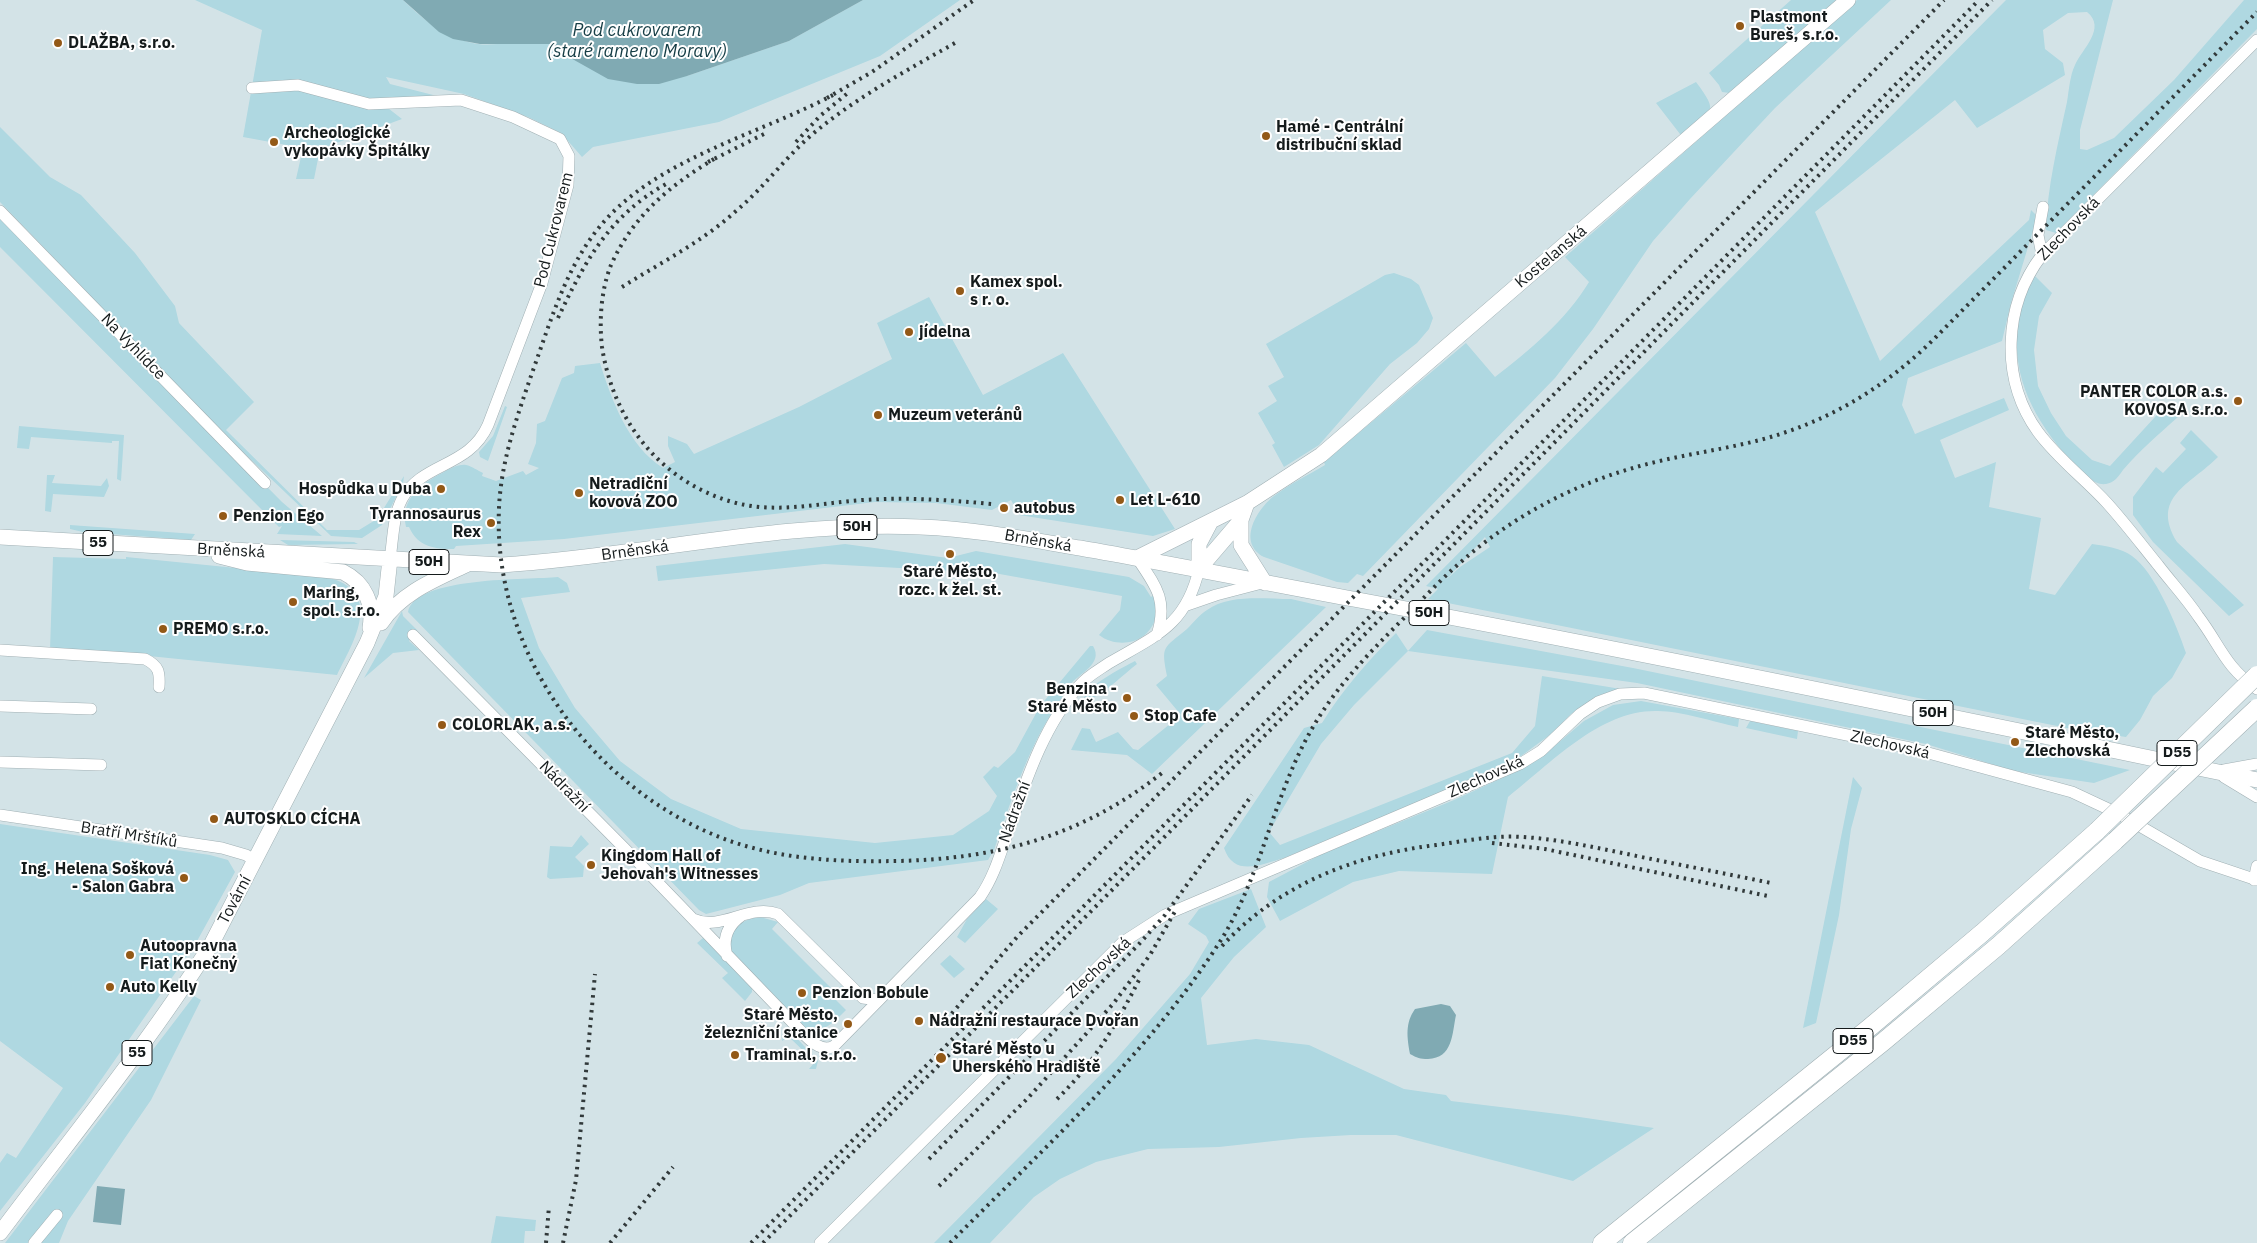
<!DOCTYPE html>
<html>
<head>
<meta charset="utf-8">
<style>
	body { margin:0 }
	canvas { display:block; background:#d3e3e7 }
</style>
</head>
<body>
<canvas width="2257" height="1243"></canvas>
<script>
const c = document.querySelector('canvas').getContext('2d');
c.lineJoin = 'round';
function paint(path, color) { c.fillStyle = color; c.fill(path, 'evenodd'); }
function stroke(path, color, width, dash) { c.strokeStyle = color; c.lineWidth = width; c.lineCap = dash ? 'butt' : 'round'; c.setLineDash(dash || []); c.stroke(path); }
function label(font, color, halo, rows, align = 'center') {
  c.font = font + ' "IBM Plex Sans",sans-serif'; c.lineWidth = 4; c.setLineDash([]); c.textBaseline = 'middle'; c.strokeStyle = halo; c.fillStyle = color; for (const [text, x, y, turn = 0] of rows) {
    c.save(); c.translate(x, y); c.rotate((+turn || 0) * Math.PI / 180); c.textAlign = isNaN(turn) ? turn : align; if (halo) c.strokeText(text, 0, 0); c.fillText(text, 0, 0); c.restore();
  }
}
paint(new Path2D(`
	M 195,0 L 403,0 C 425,21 446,39 478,44 C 500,47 532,36 551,44 C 557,46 562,52 567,56 L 687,76 L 789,41 L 863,0 L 960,0 L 880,56 L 719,122 L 593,147 L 582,157 L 561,133 L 528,117 L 464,94 L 386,77 L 390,84 L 445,98 L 375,98 L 402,119 L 320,149 L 314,179 L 296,179 L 303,148 L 243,137 L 262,30 Z
	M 1791,0 L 1838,0 L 1730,93 L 1722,92 L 1719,85 L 1709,73 Z
	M 1857,0 L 1891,0 L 1775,108 L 1690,199 L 1653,241 L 1593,329 L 1555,378 L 1363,576 L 1357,574 L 1348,583 L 1337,582 L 1264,557 C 1237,543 1256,510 1274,496 C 1290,484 1308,475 1325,465 L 1324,462 L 1466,343 L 1495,377 C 1529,351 1566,320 1589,282 L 1565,257 Z
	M 2006,0 L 2113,0 L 2080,130 L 2080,149 L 2087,150 L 2114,138 L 2174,80 L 2244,0 L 2257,0 L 2257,29 L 2056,233 L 2046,230 C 2047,188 2058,143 2067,102 C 2069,90 2070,75 2075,65 C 2082,49 2107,28 2087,12 L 2068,13 L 2043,30 L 2045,49 L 2063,63 L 2065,75 L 1977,128 L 1955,100 L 1815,212 L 1880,361 L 2029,220 L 2031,210 L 2035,214 L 2035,224 L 2011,303 L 2002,341 L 1908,378 L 1902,405 L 1915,434 L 2004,398 L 2009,410 L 1940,440 L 1955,478 L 1996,462 L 1989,507 L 2041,518 L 2029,589 L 2055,595 L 2092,544 C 2105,546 2121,548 2132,556 C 2155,572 2177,626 2186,653 L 2172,678 L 2153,696 L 2140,720 L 2126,737 L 2072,729 L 1428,599 L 1438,589 L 1426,586 ZM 1485,537 L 1490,547 L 1460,567 L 1446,580 Z
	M 1696,82 C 1720,114 1712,110 1684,134 L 1680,134 L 1656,103 Z
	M 0,127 L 50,177 L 81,195 L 135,253 L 175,306 L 179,323 L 254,402 L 226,430 L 327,530 L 359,530 L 377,519 L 404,476 L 403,483 L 382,525 L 362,538 L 331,536 L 221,431 L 0,202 Z
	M 0,216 L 282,502 L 322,536 L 277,534 L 282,526 L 279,527 L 0,247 Z
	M 1394,273 L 1411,279 L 1419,285 L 1433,318 L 1429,329 L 1417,343 L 1390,364 L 1319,445 L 1284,467 L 1272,445 L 1275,443 L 1258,413 L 1277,401 L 1268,386 L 1284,377 L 1266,344 L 1385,275 Z
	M 2035,276 L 2052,293 L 2039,316 L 2034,350 L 2038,386 L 2051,413 L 2066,436 L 2092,460 L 2110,466 L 2166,405 L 2178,417 C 2159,434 2140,450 2123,470 C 2119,476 2114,483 2106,484 C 2092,486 2078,468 2069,459 C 2035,420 2011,378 2018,324 C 2020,308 2027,292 2032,277 Z
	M 929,297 L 983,395 L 1063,353 L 1175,529 L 1153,536 L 1019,515 L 1011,500 L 992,510 L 936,503 L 875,502 L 564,539 L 456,546 L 454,549 C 434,549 418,547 409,527 L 406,527 C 400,498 421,484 444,472 C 450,469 458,464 466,465 C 472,466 478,471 483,473 L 482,476 L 496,481 L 523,471 L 526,475 L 539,468 L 528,464 L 536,443 L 537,424 L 545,421 L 562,378 L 574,373 L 575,366 L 600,363 C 611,398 628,446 663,468 L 675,462 L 668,446 L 668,436 L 687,444 L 694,454 L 799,407 L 892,359 L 877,323 Z
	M 505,406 L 507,407 L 488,461 L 480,457 L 479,452 L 493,436 Z
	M 19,426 L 124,435 L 121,481 L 117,479 L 119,441 L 112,441 L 112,443 L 31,437 L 29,449 L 17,448 Z
	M 2191,430 L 2218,457 C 2190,485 2150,497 2177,542 L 2244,605 L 2229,616 L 2153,542 L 2133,515 L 2133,497 L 2156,467 L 2163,473 L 2186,449 L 2180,443 Z
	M 47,475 L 55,475 L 52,483 L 101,486 L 107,478 L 109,486 L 104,497 L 53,494 L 51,512 L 45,511 Z
	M 70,525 L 195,534 L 191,540 L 83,532 L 70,529 Z
	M 280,540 L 354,542 L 358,544 L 288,545 Z
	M 845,544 L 948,558 L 976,551 L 1129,577 L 1144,586 L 1151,597 L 1154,595 C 1155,602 1157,609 1156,615 C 1151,643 1119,650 1099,635 L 1120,610 L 1122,596 L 994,573 L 824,564 L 658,581 L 656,566 Z
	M 53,557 L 126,559 L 126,557 L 326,577 C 385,591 354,641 337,675 L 119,653 L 50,650 Z
	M 558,577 L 567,583 L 570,592 L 521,598 L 539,648 L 575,708 L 620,761 L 671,799 L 741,829 L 875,843 L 953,835 L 989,811 L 997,796 L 983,777 L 994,766 L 998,768 L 1015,752 L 1040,706 L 1090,646 L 1093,646 C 1104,664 1079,673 1070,685 C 1065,692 1060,700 1055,708 C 1027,750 1011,802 994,850 L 988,860 L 809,883 L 780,895 L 706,914 L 699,910 L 408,612 C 415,576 529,580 558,577 Z
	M 1291,599 L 1326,607 L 1152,774 L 1127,755 L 1071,750 L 1082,728 L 1090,729 L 1096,742 L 1118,732 L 1133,749 L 1138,750 L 1181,715 L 1156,685 L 1167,676 C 1161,645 1163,649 1187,629 C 1193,623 1199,615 1207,610 C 1229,594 1264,599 1291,599 Z
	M 402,611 L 403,616 L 417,630 L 409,641 L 419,650 L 393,653 L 364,678 Z
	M 1427,630 L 1633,668 L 2130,770 L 2094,783 L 2014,771 L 1926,744 L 1637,683 L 1408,651 L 1354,705 L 1321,744 L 1269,832 L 1280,845 L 1512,753 L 1535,726 L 1542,676 L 1621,689 L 1600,695 L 1571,714 L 1551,734 L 1513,762 L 1284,858 C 1262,864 1234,878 1224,848 L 1304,728 L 1322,723 C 1343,689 1368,661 1396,633 L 1408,651 Z
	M 1135,661 L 1137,664 C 1126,672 1096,702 1084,700 C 1083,687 1124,667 1135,661 Z
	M 1641,701 L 1739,719 L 1738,727 C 1714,722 1678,710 1655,711 C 1599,711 1550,764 1508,797 L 1492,874 L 1399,871 L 1353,882 L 1280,921 L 1267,897 L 1269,882 L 1322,854 L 1454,800 L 1513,773 L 1551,749 L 1584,721 L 1613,705 Z
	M 1750,721 L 1798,731 L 1797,739 L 1746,728 Z
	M 1853,777 L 1862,788 L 1851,829 L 1839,915 L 1816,1023 L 1803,1028 Z
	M 0,824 L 210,855 L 228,860 L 235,872 L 196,943 L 85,1103 L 0,1211 L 0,1163 L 7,1153 L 16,1158 L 63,1088 L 0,1041 Z
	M 581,835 L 589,844 L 575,857 L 584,866 L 583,877 L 550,879 L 547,877 L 550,846 L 572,847 Z
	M 1251,889 L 1266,927 L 1234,957 L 1201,998 L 1207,1045 L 1256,1039 L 1309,1045 L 1404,1089 L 1446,1095 L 1451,1101 L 1566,1115 L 1654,1128 L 1573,1181 L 1396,1135 L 1351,1135 L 1301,1138 L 1219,1147 L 1148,1149 L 1096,1162 L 1060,1179 L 1034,1197 L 990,1243 L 934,1243 L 1116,1059 L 1190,974 L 1209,942 L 1206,936 L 1188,924 L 1199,909 Z
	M 986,899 L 998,909 L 965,943 L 957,937 L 967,919 Z
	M 760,917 L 778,922 L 772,929 L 835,992 L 841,986 L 846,990 L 836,1000 L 846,1010 C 833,1023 823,1035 804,1027 L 733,957 C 726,933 736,920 760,917 Z
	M 703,938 L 752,987 L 752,992 L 745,1001 L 722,978 L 728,973 L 697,943 Z
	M 950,955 L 965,969 L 954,978 L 940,964 Z
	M 194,996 L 201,1000 L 151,1100 L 68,1221 L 59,1243 L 5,1243 Z
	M 787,1034 L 793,1034 L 818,1061 L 816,1069 L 809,1069 L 815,1062 L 789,1037 L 782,1041 L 783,1036 Z
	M 496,1216 L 536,1220 L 535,1231 L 525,1231 L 524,1243 L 491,1243 Z`), '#afd8e1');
paint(new Path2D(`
	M 403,0 L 863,0 L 789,41 L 687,76 L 659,84 L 637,84 L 608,79 L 567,56 L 551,44 L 480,44 L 453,39 L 439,32 Z
	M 1441,1004 L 1450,1006 L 1456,1015 C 1452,1034 1453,1058 1428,1059 C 1420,1059 1417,1058 1410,1054 C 1407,1037 1405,1023 1415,1009 Z
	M 97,1186 L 125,1189 L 121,1225 L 93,1222 Z`), '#80aab3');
const minor = new Path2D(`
	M 2257,40 L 2042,255 C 2003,306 2000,379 2038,432 C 2058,459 2085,479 2107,503 C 2125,523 2141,544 2158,565 C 2171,582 2186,598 2198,616 C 2220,645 2225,667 2257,689
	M 252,88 L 298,85 L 369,104 L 461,100 L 513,117 L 560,139 L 569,156 L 568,185 L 542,283 L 488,425 C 469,468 422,462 402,499 C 393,516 393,540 390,559
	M 0,211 L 265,483
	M 2042,255 L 2038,235 L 2043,207
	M 1137,558 C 1156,586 1168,600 1157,635
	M 1187,605 L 1216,595 L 1262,583
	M 413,635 L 640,864 L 792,1022 C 803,1032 818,1055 834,1046 L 980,897 C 996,874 1002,847 1012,821 C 1028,774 1046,723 1079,686 C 1087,676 1099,670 1109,663 C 1155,636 1186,626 1199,569
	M 0,650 L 145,659 C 159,666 160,672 159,687
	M 0,706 L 91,709
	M 0,762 L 101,765
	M 2224,770 L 2257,764
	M 2224,777 L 2257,797
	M 0,815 L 222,848 L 246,855 L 256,861
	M 2254,880 L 2257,866
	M 693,919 C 721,932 749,903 778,914 L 863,998 L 879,1000
	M 727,956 C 722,939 727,926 741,916
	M 34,1243 L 57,1215
	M 820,1243 L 1123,942 L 1165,915 L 1520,764 L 1541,751 L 1580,714 L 1598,702 L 1620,694 L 1644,693 L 1910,748 L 2072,792 L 2119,814 L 2200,861 L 2257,880`);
const major = new Path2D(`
	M 1241,520 L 1241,545 L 1265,583
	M 0,537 L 502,565 C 642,556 780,521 920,527 C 974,529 1027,539 1080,548 C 1171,564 1262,582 1353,599 C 1655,655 1956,718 2257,780
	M 219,556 L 247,563 L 343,572 C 365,583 374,604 370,628
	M 1137,558 L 1247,503 L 1321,455 L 1848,0
	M 1199,569 L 1241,520 L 1247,503
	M 1199,569 L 1199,544 L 1210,523
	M 381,623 C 401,593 434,580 466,565
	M 0,1233 C 72,1137 148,1044 212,943 L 367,643 L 386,596 L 390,559`);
const highway = new Path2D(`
	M 1602,1243 L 1869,1028 L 1982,933 L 2097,831
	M 1632,1243 L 1883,1042 L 1998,946 L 2115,841`);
stroke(minor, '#a1b0b4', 12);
stroke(major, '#a1b0b4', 16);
stroke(highway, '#a1b0b4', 19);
stroke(minor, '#fff', 11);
stroke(major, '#fff', 15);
stroke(highway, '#fff', 18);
stroke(new Path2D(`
	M 833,95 C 763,132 672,155 614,211 C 569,255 553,315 532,373 C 517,417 501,461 499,508 C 492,653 595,793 730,841 C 785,860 840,862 897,861 C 998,859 1082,836 1162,773
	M 827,98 L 872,72 L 974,0
	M 796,142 L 820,116 L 849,92
	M 714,159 C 669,186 633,216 611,265 C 601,290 599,321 602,347 C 613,419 658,479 729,501 C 774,515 818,503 863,500 C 907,497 948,500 992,504
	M 708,162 L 764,134
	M 622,287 C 660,263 702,242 736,211 C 766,186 789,152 820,128 C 861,95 909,69 955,43
	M 558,318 C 585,261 609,216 666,184
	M 1492,843 L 1545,849 L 1768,896
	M 1222,946 C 1279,884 1355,855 1436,845 C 1465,841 1493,835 1522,837 C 1558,839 1592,847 1627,854 C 1675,864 1723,873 1771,883
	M 942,1025 L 1017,937 L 1944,0
	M 1057,1099 C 1095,1062 1116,1025 1140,978
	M 929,1159 L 1140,943 L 1165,915 L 1252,795
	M 939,1186 L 1028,1098 L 1113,1004 L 1150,955 L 1177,908
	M 546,1243 L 549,1206
	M 563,1243 L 576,1180 L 595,974
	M 610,1243 L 673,1167
	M 751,1243 L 1979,0
	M 763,1243 L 1992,0
	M 950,1243 C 1043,1149 1150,1052 1221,940 C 1261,876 1273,799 1309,734 C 1334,688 1370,652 1407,615 C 1425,597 1442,578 1462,561 C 1511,518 1570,486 1633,468 C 1673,456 1716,451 1756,441 C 1827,423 1885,388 1936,337 L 2257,12`), '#31393a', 4, [2.5, 5]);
const highwayBridge = new Path2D(`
	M 2097,831 L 2257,675
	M 2115,841 L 2257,708`);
stroke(highwayBridge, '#a1b0b4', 19, []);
stroke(highwayBridge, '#fff', 18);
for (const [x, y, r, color] of [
	[1740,26,5,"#935917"],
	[58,43,5,"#935917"],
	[1266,136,5,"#935917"],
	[274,142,5,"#935917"],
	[960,291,5,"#935917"],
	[909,332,5,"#935917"],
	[2238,401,5,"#935917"],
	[878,415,5,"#935917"],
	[441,489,5,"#935917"],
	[579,493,5,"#935917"],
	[1120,500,5,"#935917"],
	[1004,508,5,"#935917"],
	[223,516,5,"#935917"],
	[491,523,5,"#935917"],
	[950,554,5,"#935917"],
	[293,602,5,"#935917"],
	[163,629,5,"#935917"],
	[1127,698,5,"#935917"],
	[1134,716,5,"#935917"],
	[442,725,5,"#935917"],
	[2015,742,5,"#935917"],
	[214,819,5,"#935917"],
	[591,865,5,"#935917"],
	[184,878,5,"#935917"],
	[130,955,5,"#935917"],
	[110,987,5,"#935917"],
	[802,993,5,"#935917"],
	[919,1021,5,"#935917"],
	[848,1024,5,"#935917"],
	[735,1055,5,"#935917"],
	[941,1058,6,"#935917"]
]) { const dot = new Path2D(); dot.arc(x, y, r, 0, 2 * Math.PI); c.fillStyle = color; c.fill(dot); stroke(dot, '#fff', 2); }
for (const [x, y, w] of [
	[857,527,40],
	[98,543,30],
	[429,562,40],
	[1429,613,40],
	[1933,713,40],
	[2177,753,40],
	[1853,1041,40],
	[137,1053,30]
]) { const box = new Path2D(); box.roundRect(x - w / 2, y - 12.5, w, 25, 4); c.fillStyle = '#fff'; c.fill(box); stroke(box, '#151b1c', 1); }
label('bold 15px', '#151b1c', null, [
	["50H",857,527],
	["55",98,543],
	["50H",429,562],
	["50H",1429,613],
	["50H",1933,713],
	["D55",2177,753],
	["D55",1853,1041],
	["55",137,1053]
]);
label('bold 16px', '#151b1c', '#fff', [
	["Plastmont",1750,17],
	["Bureš, s.r.o.",1750,35],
	["DLAŽBA, s.r.o.",68,43],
	["Hamé - Centrální",1276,127],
	["distribuční sklad",1276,145],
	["Archeologické",284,133],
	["vykopávky Špitálky",284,151],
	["Kamex spol.",970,282],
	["s r. o.",970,300],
	["jídelna",919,332],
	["PANTER COLOR a.s.",2228,392,"right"],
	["KOVOSA s.r.o.",2228,410,"right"],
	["Muzeum veteránů",888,415],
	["Netradiční",589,484],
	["kovová ZOO",589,502],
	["Hospůdka u Duba",431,489,"right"],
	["Let L-610",1130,500],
	["autobus",1014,508],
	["Tyrannosaurus",481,514,"right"],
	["Rex",481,532,"right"],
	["Penzion Ego",233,516],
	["Staré Město,",950,572,"center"],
	["rozc. k žel. st.",950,590,"center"],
	["Maring,",303,593],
	["spol. s.r.o.",303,611],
	["PREMO s.r.o.",173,629],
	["Benzina -",1117,689,"right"],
	["Staré Město",1117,707,"right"],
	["Stop Cafe",1144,716],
	["COLORLAK, a.s.",452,725],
	["Staré Město,",2025,733],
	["Zlechovská",2025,751],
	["AUTOSKLO CÍCHA",224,819],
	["Kingdom Hall of",601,856],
	["Jehovah's Witnesses",601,874],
	["Ing. Helena Sošková",174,869,"right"],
	["- Salon Gabra",174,887,"right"],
	["Autoopravna",140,946],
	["Fiat Konečný",140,964],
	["Auto Kelly",120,987],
	["Penzion Bobule",812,993],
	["Staré Město,",838,1015,"right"],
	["železniční stanice",838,1033,"right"],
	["Nádražní restaurace Dvořan",929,1021],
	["Staré Město u",952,1049],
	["Uherského Hradiště",952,1067],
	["Traminal, s.r.o.",745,1055]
], 'left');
label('16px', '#151b1c', '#fff', [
	["Zlechovská",2069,229,-46],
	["Pod Cukrovarem",554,230,-76],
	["Kostelanská",1551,257,-40],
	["Na Vyhlídce",133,347,46],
	["Brněnská",1038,541,10],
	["Brněnská",231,551,3],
	["Brněnská",635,551,-8],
	["Zlechovská",1890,745,13],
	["Zlechovská",1486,777,-24],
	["Nádražní",564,787,46],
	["Nádražní",1015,812,-70],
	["Bratří Mrštíků",129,835,9],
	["Tovární",235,900,-62],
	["Zlechovská",1099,968,-43]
]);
label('italic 18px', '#153d45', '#fff', [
	["Pod cukrovarem",637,31],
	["(staré rameno Moravy)",637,52]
]);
</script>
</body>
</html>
